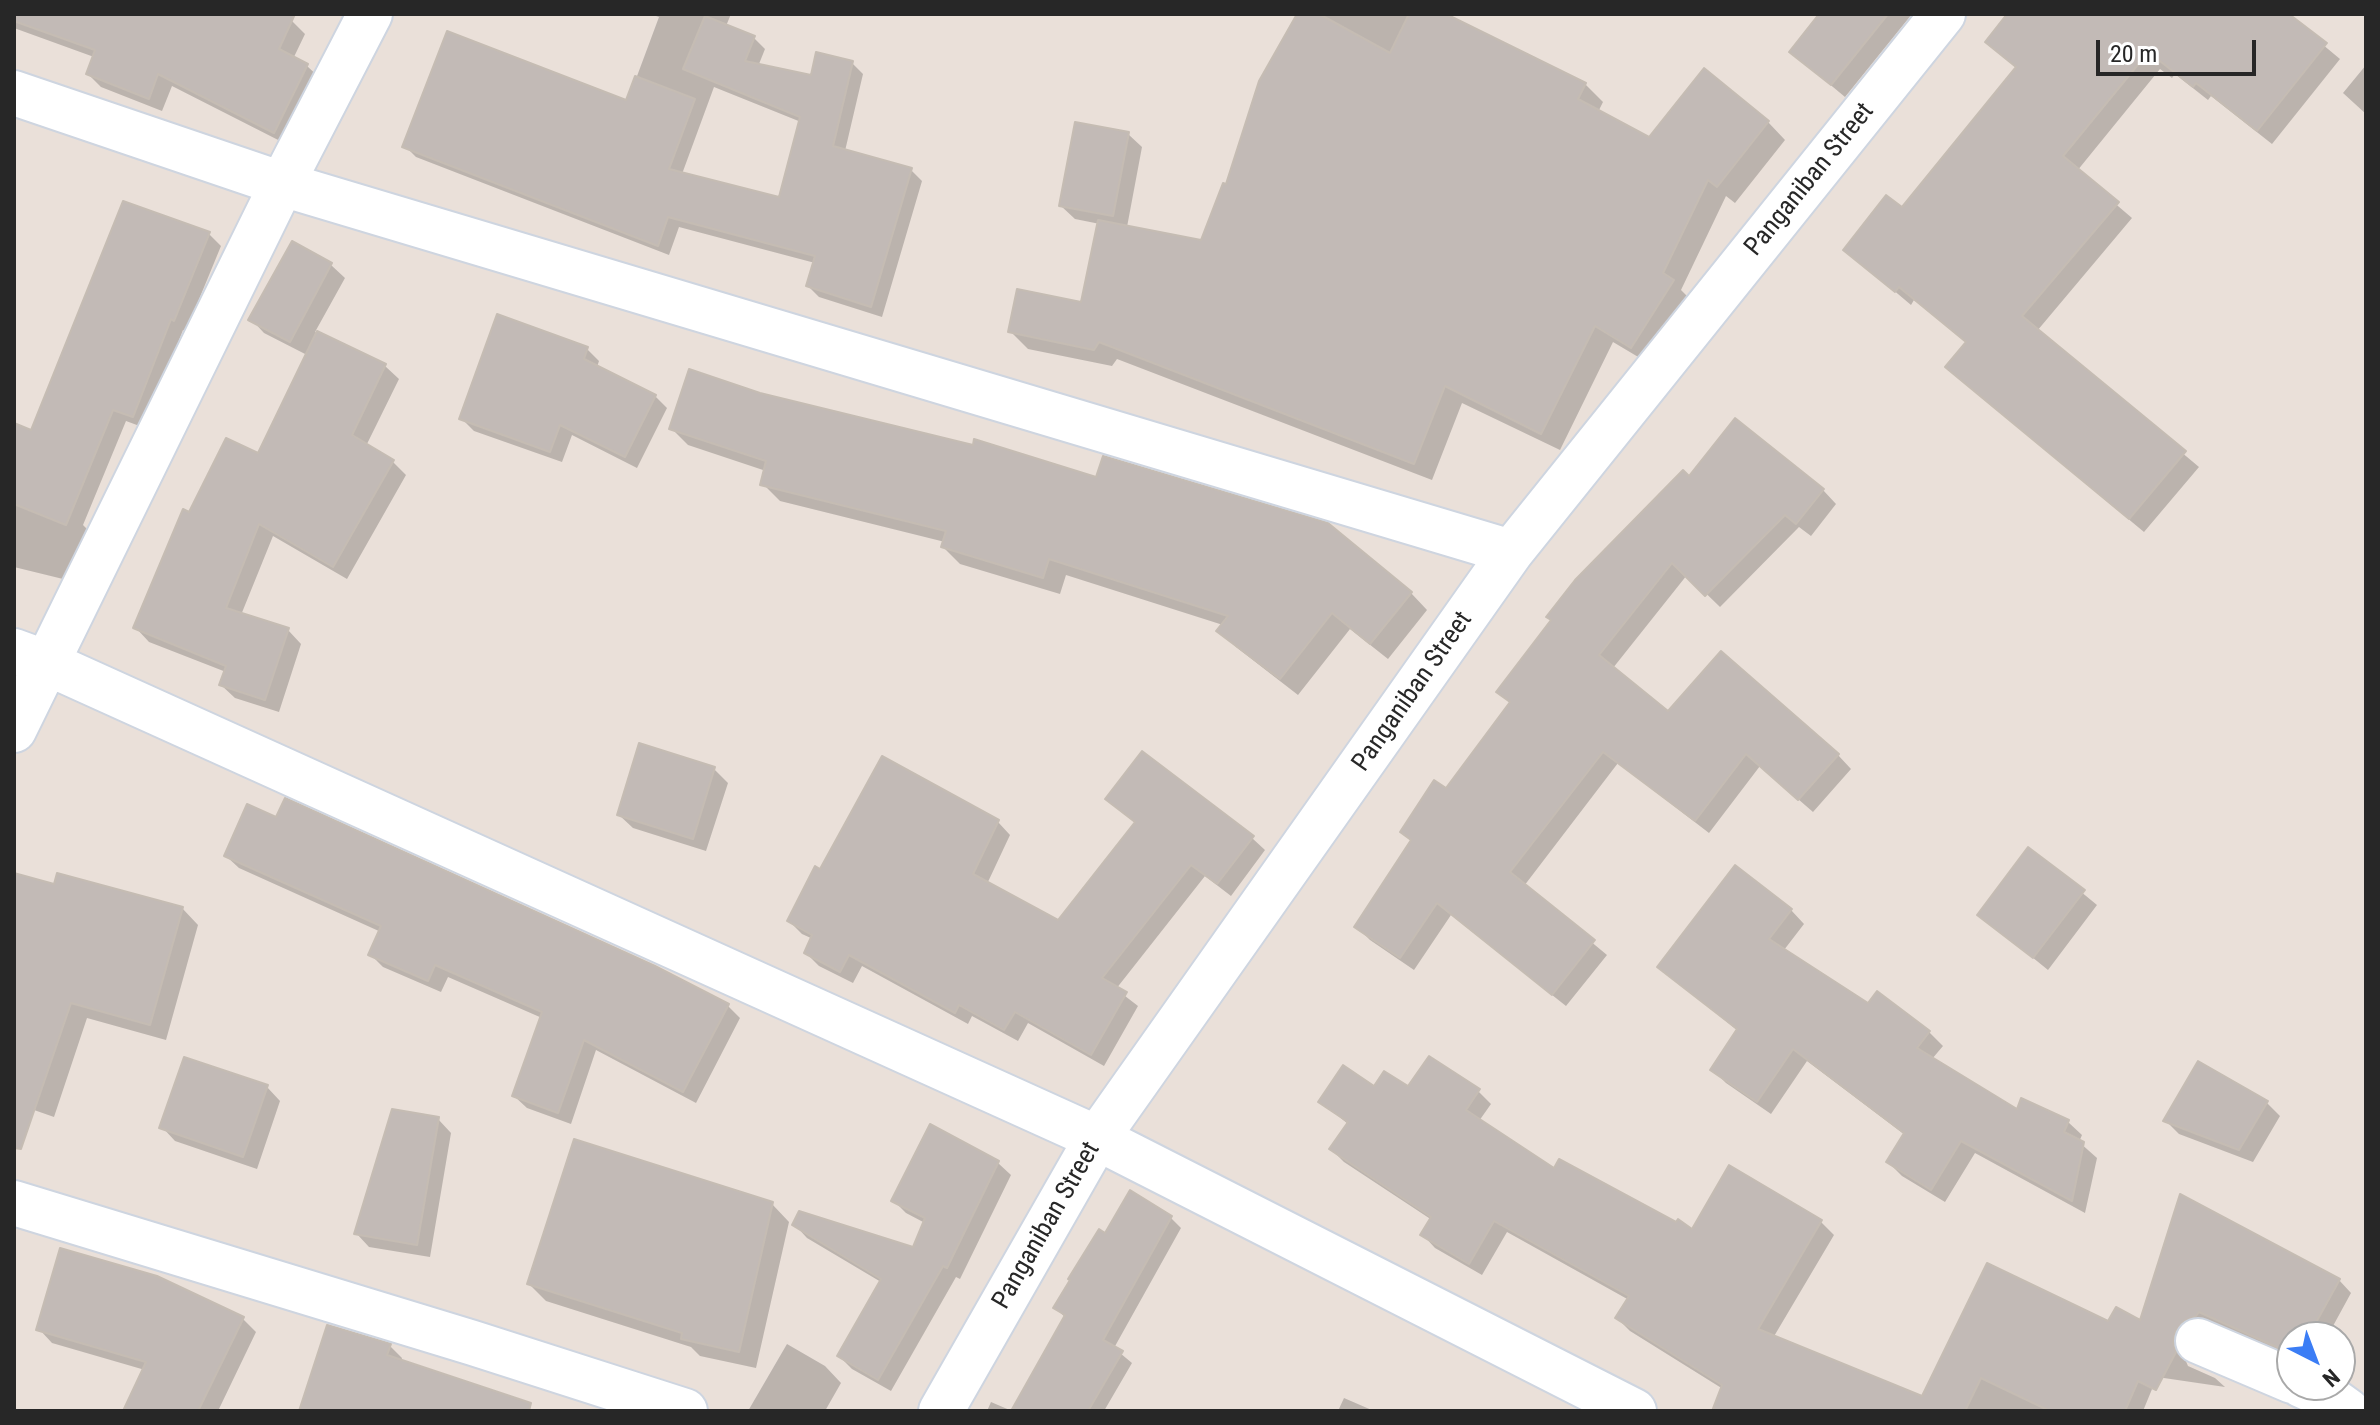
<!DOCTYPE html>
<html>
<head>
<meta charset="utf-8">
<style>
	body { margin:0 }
	#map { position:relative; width:2380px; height:1425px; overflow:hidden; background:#eae0d9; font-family:"Roboto Condensed",sans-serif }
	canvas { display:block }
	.frame { position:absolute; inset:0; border:16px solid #272727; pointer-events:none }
	.north { position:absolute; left:2276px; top:1321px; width:80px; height:80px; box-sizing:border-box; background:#fff; border:2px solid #a9a9a9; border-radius:50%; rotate:138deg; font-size:22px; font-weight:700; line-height:32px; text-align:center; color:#272727 }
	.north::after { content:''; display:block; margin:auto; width:28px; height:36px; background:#3b7df5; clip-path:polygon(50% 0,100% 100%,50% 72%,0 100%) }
	.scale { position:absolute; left:2096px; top:40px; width:160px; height:36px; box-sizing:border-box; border:4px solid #272727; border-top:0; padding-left:10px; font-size:24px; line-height:28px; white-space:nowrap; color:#272727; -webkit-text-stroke:6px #fff; paint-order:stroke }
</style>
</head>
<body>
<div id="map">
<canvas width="2380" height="1425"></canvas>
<div class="frame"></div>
<div class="north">N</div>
<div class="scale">20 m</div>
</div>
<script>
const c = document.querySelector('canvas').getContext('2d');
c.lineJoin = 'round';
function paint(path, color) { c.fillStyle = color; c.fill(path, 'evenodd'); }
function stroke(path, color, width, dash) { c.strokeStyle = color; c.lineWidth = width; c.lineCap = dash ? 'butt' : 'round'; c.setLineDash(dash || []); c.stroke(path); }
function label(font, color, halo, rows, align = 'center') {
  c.font = font + ' "Roboto Condensed",sans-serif'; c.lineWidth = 8; c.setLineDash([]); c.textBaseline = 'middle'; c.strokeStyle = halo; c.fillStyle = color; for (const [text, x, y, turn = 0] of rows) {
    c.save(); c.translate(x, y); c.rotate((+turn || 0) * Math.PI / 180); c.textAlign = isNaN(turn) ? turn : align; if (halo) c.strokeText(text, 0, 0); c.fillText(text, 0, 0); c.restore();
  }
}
paint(new Path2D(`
	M 14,14 L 295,14 L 292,21 L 305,34 L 293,59 L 307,66 L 321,79 L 288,145 L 172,86 L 162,111 L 101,87 L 88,74 L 94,57 L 14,28 Z
	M 650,14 L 731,14 L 726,26 L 754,38 L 765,49 L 759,64 L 812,78 L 852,63 L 863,74 L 845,151 L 911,170 L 922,181 L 882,317 L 819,297 L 808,286 L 815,263 L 679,227 L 669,255 L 416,157 L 405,146 L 627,103 L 659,17 ZM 714,87 L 801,122 L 781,199 L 682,174 Z
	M 1299,14 L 1442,14 L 1585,84 L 1603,102 L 1598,112 L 1650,140 L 1768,122 L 1785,140 L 1735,203 L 1726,196 L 1681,290 L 1690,299 L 1650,364 L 1613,342 L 1560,450 L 1462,403 L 1432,480 L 1117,359 L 1112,366 L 1028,349 L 1010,331 L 1083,304 L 1100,224 L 1075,219 L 1061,206 L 1128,134 L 1142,147 L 1127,227 L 1202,243 Z
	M 1822,14 L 1912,14 L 1845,97 L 1791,52 Z
	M 2010,14 L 2286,14 L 2340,59 L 2272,144 L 2211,96 L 2208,100 L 2175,74 L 2172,78 L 2160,69 L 2077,171 L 2132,218 L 2037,331 L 2199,467 L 2144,532 L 1962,381 L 1948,367 L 1967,343 L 1914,300 L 1911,305 L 1846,250 L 1902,210 L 2017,69 L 1988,42 Z
	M 2366,65 L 2366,114 L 2343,93 Z
	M 209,234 L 221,246 L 186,331 L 183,330 L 145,428 L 126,421 L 83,525 L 89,531 L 63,579 L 14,567 L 14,426 L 32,433 Z
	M 292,243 L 331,265 L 345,278 L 315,332 L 385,366 L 399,379 L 366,446 L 393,462 L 406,475 L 347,579 L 273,536 L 241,615 L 288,630 L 301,644 L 279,712 L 235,698 L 221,685 L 226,672 L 149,642 L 136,628 L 190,515 L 259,456 L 307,355 L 264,333 L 251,319 Z
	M 587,349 L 599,361 L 597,367 L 655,396 L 667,408 L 637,468 L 572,435 L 562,462 L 474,431 L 462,419 Z
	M 760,395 L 1411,593 L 1427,610 L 1388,659 L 1350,629 L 1298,695 L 1236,647 L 1219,630 L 1223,625 L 1066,575 L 1060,594 L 960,564 L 943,547 L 945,542 L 780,501 L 763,484 L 766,471 L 688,445 L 671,428 Z
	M 1689,479 L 1823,490 L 1836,504 L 1811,536 L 1799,527 L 1720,607 L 1687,575 L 1613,668 L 1669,714 L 1838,755 L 1851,769 L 1813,812 L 1760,766 L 1709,833 L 1618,763 L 1524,886 L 1607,955 L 1566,1006 L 1451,915 L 1414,970 L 1370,940 L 1357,927 L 1412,842 L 1403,832 L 1446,790 L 1511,704 L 1499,691 Z
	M 714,769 L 728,783 L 706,851 L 633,828 L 619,815 Z
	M 1108,799 L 1252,838 L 1265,850 L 1231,896 L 1205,876 L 1116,989 L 1138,1006 L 1104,1066 L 1028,1023 L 1018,1041 L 972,1016 L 968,1024 L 862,966 L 853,983 L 819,966 L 806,953 L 813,939 L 802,934 L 789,921 L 820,871 L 998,822 L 1010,835 L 987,884 L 1058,923 L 1136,824 Z
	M 277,820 L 728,1006 L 740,1018 L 696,1103 L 596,1050 L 571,1124 L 527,1108 L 514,1096 L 542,1018 L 448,977 L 441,992 L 383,967 L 371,955 L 381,932 L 239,868 L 226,856 Z
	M 2029,849 L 2097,905 L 2048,970 L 1979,914 Z
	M 14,875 L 55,887 L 182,908 L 198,925 L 166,1040 L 87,1018 L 54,1117 L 14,1103 Z
	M 1791,910 L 1804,924 L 1784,950 L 1868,1006 L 1878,994 L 1929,1032 L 1943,1046 L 1932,1059 L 2018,1112 L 2068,1122 L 2082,1135 L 2079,1142 L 2097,1158 L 2085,1213 L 1975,1153 L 1945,1202 L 1902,1176 L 1888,1162 L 1905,1135 L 1807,1061 L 1771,1114 L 1726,1083 L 1712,1069 L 1738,1031 L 1660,967 Z
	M 267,1087 L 280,1101 L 257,1169 L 175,1141 L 162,1127 Z
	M 1375,1088 L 1478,1091 L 1491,1104 L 1479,1121 L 1555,1171 L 1693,1231 L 1821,1222 L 1834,1235 L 1773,1338 L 1923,1398 L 2109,1324 L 2141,1323 L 2339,1280 L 2351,1293 L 2327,1337 L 2292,1337 L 2292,1359 L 2187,1345 L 2185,1359 L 2188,1366 L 2215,1378 L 2225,1387 L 2157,1377 L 2143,1411 L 1727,1411 L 1723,1389 L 1630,1331 L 1617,1318 L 1629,1300 L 1507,1232 L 1482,1275 L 1435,1248 L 1423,1235 L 1432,1220 L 1344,1162 L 1331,1149 L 1348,1124 L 1321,1102 Z
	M 2266,1102 L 2280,1116 L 2253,1162 L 2179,1134 L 2166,1121 Z
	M 438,1119 L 451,1133 L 430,1257 L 369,1247 L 356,1233 Z
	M 930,1127 L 998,1163 L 1011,1175 L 960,1279 L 956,1277 L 891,1391 L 852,1369 L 839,1356 L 881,1282 L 807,1238 L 795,1225 L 914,1249 L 925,1223 L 906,1213 L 893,1200 Z
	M 772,1204 L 789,1222 L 756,1368 L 700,1356 L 691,1347 L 546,1301 L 529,1284 Z
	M 1171,1218 L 1181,1228 L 1114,1348 L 1132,1363 L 1104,1411 L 1014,1411 L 1066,1318 L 1055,1308 L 1105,1235 Z
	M 242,1318 L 256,1332 L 218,1411 L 138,1411 L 145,1370 L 52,1343 L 39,1329 Z
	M 787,1344 L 825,1366 L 841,1383 L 825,1411 L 748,1411 Z
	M 390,1346 L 402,1358 L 401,1362 L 469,1411 L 301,1411 Z
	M 1344,1398 L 1374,1411 L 1338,1411 Z
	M 991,1402 L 1012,1411 L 987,1411 Z`), '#0003');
const building = new Path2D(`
	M 14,14 L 295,14 L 279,49 L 308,64 L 274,133 L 158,74 L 149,99 L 86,74 L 95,50 L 14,21 Z
	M 1297,14 L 1319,14 L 1390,53 L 1409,14 L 1446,14 L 1586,83 L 1578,99 L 1649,137 L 1704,68 L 1769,121 L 1717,187 L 1708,180 L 1663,273 L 1674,280 L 1631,348 L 1595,326 L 1541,434 L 1445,386 L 1414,464 L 1099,342 L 1094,350 L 1008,332 L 1017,289 L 1081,302 L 1098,220 L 1201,240 L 1223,183 L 1226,184 L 1259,81 Z
	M 1819,14 L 1888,14 L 1831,85 L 1789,52 Z
	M 2007,14 L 2289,14 L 2327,43 L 2257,131 L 2196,83 L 2193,87 L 2160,61 L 2156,65 L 2145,56 L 2063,156 L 2119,202 L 2022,316 L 2186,451 L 2129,519 L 1945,367 L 1966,342 L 1899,287 L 1895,292 L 1843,250 L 1886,195 L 1902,207 L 2016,67 L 1985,42 Z
	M 705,16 L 755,36 L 745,61 L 811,75 L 816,52 L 853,61 L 833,146 L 912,168 L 871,307 L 806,286 L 815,256 L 668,217 L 658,246 L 402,147 L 447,31 L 626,100 L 635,76 L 695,99 L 669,169 L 779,197 L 800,117 L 683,69 Z
	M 1075,122 L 1129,132 L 1113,216 L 1059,206 Z
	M 123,201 L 210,232 L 174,321 L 171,319 L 133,417 L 113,410 L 66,525 L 14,504 L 14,423 L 31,430 Z
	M 292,241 L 332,263 L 290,342 L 248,320 Z
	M 497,314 L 588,347 L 584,359 L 656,395 L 625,457 L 560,425 L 550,452 L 459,419 Z
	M 317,331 L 386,364 L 352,435 L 394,460 L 333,567 L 259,524 L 226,608 L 289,628 L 265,700 L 219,685 L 226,666 L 133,628 L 183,509 L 189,512 L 226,438 L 258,453 Z
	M 689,369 L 760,393 L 973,445 L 974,439 L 1096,477 L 1103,456 L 1328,523 L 1412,592 L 1370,644 L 1332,613 L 1280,679 L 1216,631 L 1228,616 L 1049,559 L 1043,578 L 941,547 L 946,531 L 760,485 L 766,461 L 669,429 Z
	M 1735,418 L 1824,489 L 1796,524 L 1785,515 L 1705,596 L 1672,563 L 1599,655 L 1668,711 L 1721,651 L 1839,754 L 1798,800 L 1746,754 L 1695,821 L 1603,752 L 1510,872 L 1595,940 L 1552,995 L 1437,903 L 1400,958 L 1354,927 L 1411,840 L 1400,832 L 1434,780 L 1446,788 L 1510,702 L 1496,692 L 1551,620 L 1546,617 L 1575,580 L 1683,470 L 1689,476 Z
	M 639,743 L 715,767 L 693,839 L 617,815 Z
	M 1142,751 L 1254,836 L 1217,884 L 1191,865 L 1102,978 L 1127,992 L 1091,1055 L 1015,1012 L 1004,1030 L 959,1005 L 955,1013 L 849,955 L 840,972 L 804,953 L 812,935 L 787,921 L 815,866 L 820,869 L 882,756 L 999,820 L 973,874 L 1058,920 L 1135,822 L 1105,799 Z
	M 285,798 L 655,966 L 729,1004 L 683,1092 L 584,1040 L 558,1113 L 512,1096 L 542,1012 L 435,965 L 428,981 L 368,955 L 381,926 L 224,856 L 247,804 L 276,817 Z
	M 2028,847 L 2085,890 L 2033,958 L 1977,915 Z
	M 1735,865 L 1792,909 L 1769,939 L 1868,1003 L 1877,991 L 1930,1031 L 1917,1048 L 2017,1109 L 2021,1098 L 2069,1120 L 2064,1132 L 2084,1142 L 2072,1201 L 1961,1141 L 1931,1190 L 1886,1162 L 1904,1133 L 1793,1049 L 1757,1102 L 1710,1070 L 1737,1029 L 1657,967 Z
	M 14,873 L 54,884 L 57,873 L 183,907 L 150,1025 L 71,1003 L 21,1149 L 14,1148 Z
	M 1429,1056 L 1480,1089 L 1466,1110 L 1554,1168 L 1559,1159 L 1676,1222 L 1678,1219 L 1692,1229 L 1729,1165 L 1822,1220 L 1758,1329 L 1922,1396 L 1987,1263 L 2108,1321 L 2116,1307 L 2140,1320 L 2180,1194 L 2340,1279 L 2308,1337 L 2292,1337 L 2292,1354 L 2199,1312 L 2196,1316 L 2184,1321 L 2175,1332 L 2173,1343 L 2176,1352 L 2156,1390 L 2138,1381 L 2125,1411 L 2050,1411 L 1981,1378 L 1965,1411 L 1712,1411 L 1722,1385 L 1615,1318 L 1629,1296 L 1494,1221 L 1469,1264 L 1420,1235 L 1431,1217 L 1329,1149 L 1348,1122 L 1318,1102 L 1343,1065 L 1374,1086 L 1384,1071 L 1408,1086 Z
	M 184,1057 L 268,1085 L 243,1157 L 159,1128 Z
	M 2198,1061 L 2268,1101 L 2239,1150 L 2163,1121 Z
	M 392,1109 L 439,1117 L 417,1245 L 354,1234 Z
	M 930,1124 L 999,1161 L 947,1268 L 943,1266 L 878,1380 L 837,1356 L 881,1279 L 792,1225 L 799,1211 L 913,1247 L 925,1218 L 891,1201 Z
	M 574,1139 L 773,1202 L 739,1352 L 681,1339 L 682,1333 L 527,1284 Z
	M 1130,1190 L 1172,1216 L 1103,1340 L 1123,1351 L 1088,1411 L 1011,1411 L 1065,1315 L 1053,1308 L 1070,1280 L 1068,1279 L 1099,1229 L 1105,1233 Z
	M 60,1248 L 157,1276 L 244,1317 L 198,1411 L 123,1411 L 146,1362 L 36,1330 Z
	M 327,1325 L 391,1344 L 387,1355 L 531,1403 L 529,1411 L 299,1411 Z`);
paint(building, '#c2bab6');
stroke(building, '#c5bcb3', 2);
const street = new Path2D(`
	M 14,651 L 47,663 L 1097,1138 L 941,1411
	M 14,730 L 282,184 L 370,14
	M 14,1203 L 473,1343 L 685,1411
	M 2198,1341 L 2292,1381
	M 2301,1385 L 2330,1398 L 2348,1411`);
const secondary = new Path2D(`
	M 14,93 L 282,184 L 1511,552
	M 1634,1411 L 1097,1138 L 1511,552 L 1943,14`);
stroke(street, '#ced5e0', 48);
stroke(secondary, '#ced5e0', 48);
stroke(street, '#fff', 44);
stroke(secondary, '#fff', 44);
label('26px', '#272727', '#fff', [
	["Panganiban Street",1810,180,-51],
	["Panganiban Street",1413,692,-55],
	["Panganiban Street",1047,1226,-60]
]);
</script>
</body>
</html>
